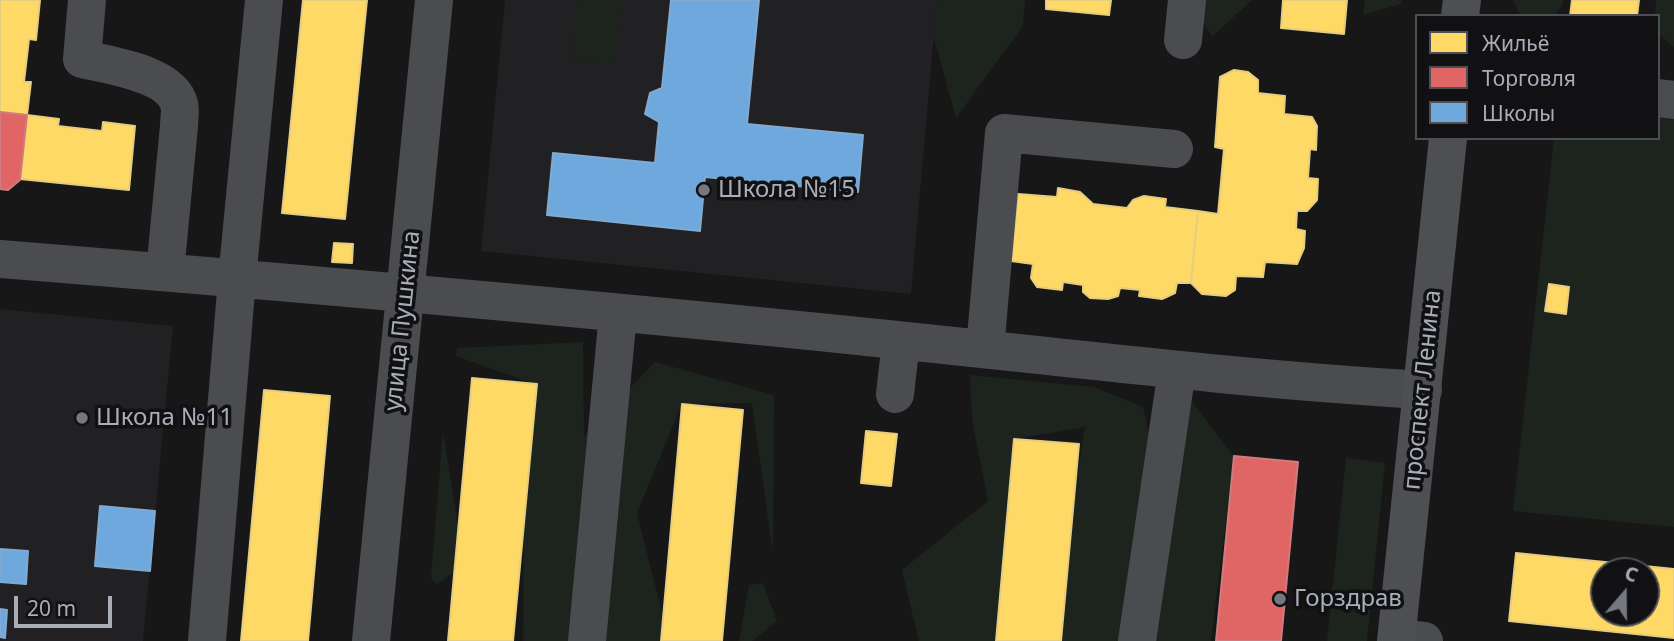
<!DOCTYPE html>
<html>
<head>
<meta charset="utf-8">
<style>
	body { margin:0 }
	#map { position:relative; width:1674px; height:641px; overflow:hidden; background:#171717; font-family:"Noto Sans",sans-serif }
	canvas { display:block }
	.legend { position:absolute; left:1415px; top:14px; width:245px; height:126px; box-sizing:border-box; background:#111113; border:2px solid #4d4f55; margin:0; padding:9px 12px; list-style:none; font-size:21px; color:#a8adb8 }
	.legend li { display:flex; align-items:center; gap:14px; height:35px }
	.legend b { width:35px; border:2px solid #4d4f55 }
	.north { position:absolute; left:1590px; top:557px; width:70px; height:70px; box-sizing:border-box; background:#111113; border:2px solid #4d4f55; border-radius:50%; rotate:20deg; font-size:19px; font-weight:700; line-height:28px; text-align:center; color:#a8adb8 }
	.north::after { content:''; display:block; margin:auto; width:24px; height:32px; background:#757880; clip-path:polygon(50% 0,100% 100%,50% 72%,0 100%) }
	.scale { position:absolute; left:14px; top:596px; width:98px; height:32px; box-sizing:border-box; border:4px solid #a8adb8; border-top:0; padding-left:9px; font-size:21px; line-height:24px; white-space:nowrap; color:#a8adb8; -webkit-text-stroke:5px #111113; paint-order:stroke }
</style>
</head>
<body>
<div id="map">
<canvas width="1674" height="641"></canvas>
<ul class="legend">
<li><b style="height:19px;background:#ffd966"></b>Жильё</li>
<li><b style="height:19px;background:#e06666"></b>Торговля</li>
<li><b style="height:19px;background:#6fa8dc"></b>Школы</li>
</ul>
<div class="north">С</div>
<div class="scale">20 m</div>
</div>
<script>
const c = document.querySelector('canvas').getContext('2d');
c.lineJoin = 'round';
function paint(path, color) { c.fillStyle = color; c.fill(path, 'evenodd'); }
function stroke(path, color, width, dash) { c.strokeStyle = color; c.lineWidth = width; c.lineCap = dash ? 'butt' : 'round'; c.setLineDash(dash || []); c.stroke(path); }
function label(font, color, halo, rows, align = 'center') {
  c.font = font + ' "Noto Sans",sans-serif'; c.lineWidth = 7; c.setLineDash([]); c.textBaseline = 'middle'; c.strokeStyle = halo; c.fillStyle = color; for (const [text, x, y, turn = 0] of rows) {
    c.save(); c.translate(x, y); c.rotate((+turn || 0) * Math.PI / 180); c.textAlign = isNaN(turn) ? turn : align; if (halo) c.strokeText(text, 0, 0); c.fillText(text, 0, 0); c.restore();
  }
}
paint(new Path2D(`
	M 505,0 L 937,0 L 911,294 L 481,251 Z
	M 0,309 L 173,326 L 143,641 L 0,641 Z`), '#212123');
paint(new Path2D(`
	M 577,0 L 622,0 L 615,64 L 571,59 Z
	M 937,0 L 1025,0 L 1023,26 L 956,118 L 933,34 Z
	M 1190,0 L 1252,0 L 1212,37 Z
	M 1365,0 L 1401,0 L 1401,4 L 1363,15 Z
	M 1513,0 L 1563,0 L 1562,6 L 1554,16 L 1521,16 Z
	M 1656,0 L 1674,0 L 1674,47 L 1658,33 L 1658,16 L 1655,16 Z
	M 1658,116 L 1674,118 L 1674,527 L 1513,511 L 1554,138 L 1658,138 Z
	M 583,342 L 584,436 L 655,362 L 774,395 L 773,555 L 752,403 L 682,404 L 637,513 L 669,641 L 523,641 L 524,521 L 537,385 L 456,356 L 457,348 Z
	M 970,375 L 1094,387 L 1143,407 L 1160,481 L 1188,397 L 1234,456 L 1211,641 L 1061,641 L 1075,490 L 1085,427 L 1014,439 L 996,641 L 919,641 L 902,570 L 988,501 L 972,419 Z
	M 443,432 L 458,526 L 454,572 L 437,584 L 431,578 Z
	M 1346,458 L 1385,463 L 1367,641 L 1327,641 Z
	M 763,583 L 777,621 L 752,641 L 739,641 L 749,585 Z`), '#1d241e');
const homes = new Path2D(`
	M 0,0 L 40,0 L 36,40 L 29,39 L 24,82 L 31,82 L 27,115 L 0,112 Z
	M 303,0 L 367,0 L 345,219 L 282,213 Z
	M 1046,0 L 1111,0 L 1109,15 L 1046,9 Z
	M 1283,0 L 1347,0 L 1344,34 L 1281,28 Z
	M 1572,0 L 1639,0 L 1637,16 L 1570,16 Z
	M 1234,70 L 1248,72 L 1258,80 L 1258,93 L 1285,96 L 1284,114 L 1312,117 L 1317,126 L 1316,150 L 1310,149 L 1308,178 L 1318,179 L 1317,200 L 1307,211 L 1297,211 L 1296,229 L 1305,231 L 1304,248 L 1297,264 L 1265,262 L 1263,277 L 1236,276 L 1235,290 L 1226,296 L 1202,294 L 1191,283 L 1198,211 L 1218,214 L 1224,149 L 1215,147 L 1220,77 Z
	M 27,115 L 59,119 L 58,126 L 102,131 L 103,122 L 135,126 L 129,190 L 20,179 Z
	M 1058,188 L 1080,192 L 1093,204 L 1127,208 L 1133,200 L 1144,196 L 1166,199 L 1165,207 L 1198,211 L 1191,283 L 1177,283 L 1175,293 L 1162,299 L 1139,296 L 1140,290 L 1120,288 L 1118,296 L 1108,299 L 1090,298 L 1083,292 L 1083,285 L 1063,282 L 1062,290 L 1037,287 L 1031,278 L 1033,264 L 1011,261 L 1018,194 L 1057,197 Z
	M 334,243 L 353,244 L 352,263 L 332,262 Z
	M 1549,284 L 1569,287 L 1566,314 L 1545,311 Z
	M 472,378 L 537,384 L 513,641 L 448,641 Z
	M 264,390 L 330,396 L 308,641 L 241,641 Z
	M 682,404 L 743,410 L 722,641 L 661,641 Z
	M 866,431 L 897,434 L 891,486 L 861,483 Z
	M 1014,439 L 1079,444 L 1061,641 L 996,641 Z
	M 1516,553 L 1674,569 L 1674,638 L 1509,621 ZM 1604,571 L 1646,571 L 1646,613 L 1604,613 Z`);
paint(homes, '#ffd966');
stroke(homes, '#e5cc7f', 2);
const shops = new Path2D(`
	M 0,112 L 27,115 L 20,180 L 8,190 L 0,189 Z
	M 1234,456 L 1298,462 L 1281,641 L 1216,641 Z`);
paint(shops, '#e06666');
stroke(shops, '#cf7b7f', 2);
const schools = new Path2D(`
	M 671,0 L 759,0 L 747,124 L 863,135 L 858,192 L 705,177 L 700,231 L 547,215 L 553,153 L 655,163 L 659,122 L 645,114 L 650,93 L 662,88 Z
	M 100,506 L 155,511 L 150,571 L 95,566 Z
	M 0,549 L 28,551 L 26,584 L 0,582 Z
	M 0,609 L 7,610 L 5,638 L 0,637 Z`);
paint(schools, '#6fa8dc');
stroke(schools, '#80aad1', 2);
stroke(new Path2D(`
	M 87,0 L 82,59 C 108,65 171,73 179,104 C 181,110 179,119 179,126 L 165,272
	M 1183,40 L 1187,0
	M 1658,98 L 1674,100
	M 0,259 C 286,282 573,307 858,336 C 1047,355 1234,379 1423,390
	M 985,349 L 1004,133 L 1174,149
	M 895,394 L 901,341
	M 1397,638 L 1424,641
	M 207,641 L 237,279 L 264,0
	M 371,641 L 434,0
	M 587,641 L 618,314
	M 1137,641 L 1177,370`), '#4b4c50', 38);
stroke(new Path2D(`
	M 1460,16 L 1462,0
	M 1396,641 L 1448,138`), '#4d4f52', 38);
for (const [x, y, r, color] of [
	[704,190,7,"#757880"],
	[82,418,7,"#757880"],
	[1280,599,7,"#757880"]
]) { const dot = new Path2D(); dot.arc(x, y, r, 0, 2 * Math.PI); c.fillStyle = color; c.fill(dot); stroke(dot, '#111113', 2.5); }
label('24px', '#a8adb8', '#111113', [
	["Школа №15",718,190],
	["Школа №11",96,418],
	["Горздрав",1294,599]
], 'left');
label('24px', '#a8adb8', '#111113', [
	["улица Пушкина",403,321,-84],
	["проспект Ленина",1423,390,-84]
]);
</script>
</body>
</html>
